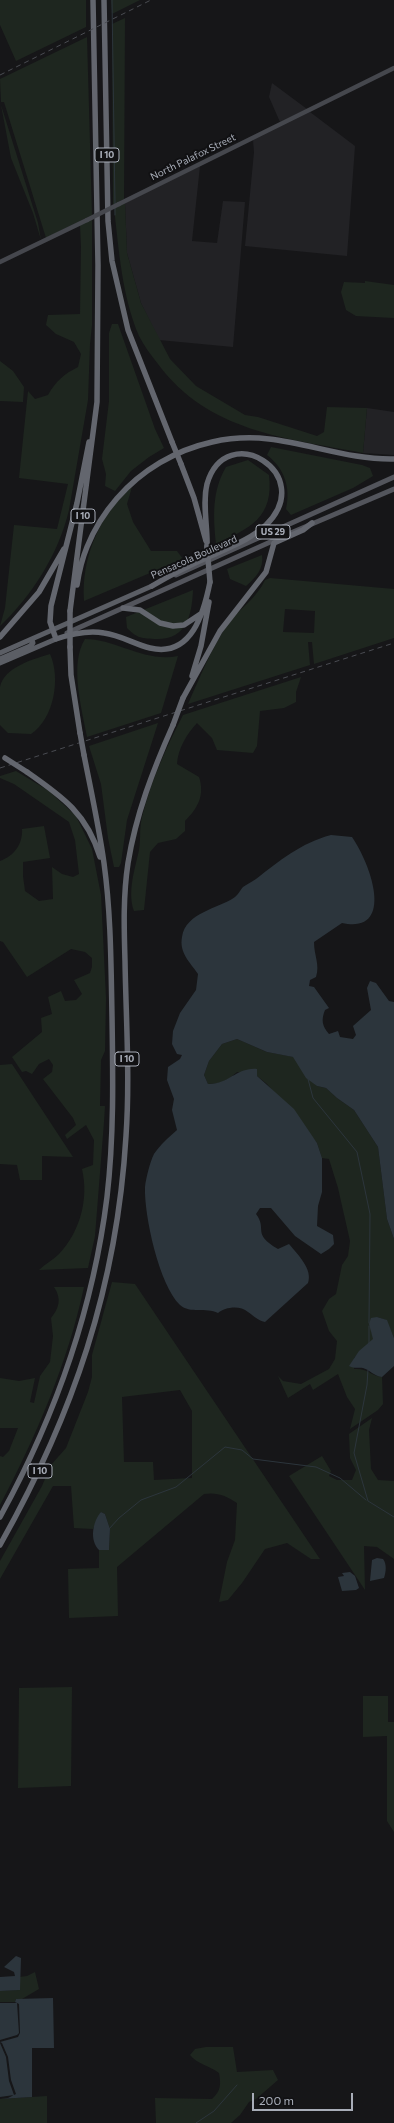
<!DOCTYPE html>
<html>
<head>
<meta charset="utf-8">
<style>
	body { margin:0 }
	#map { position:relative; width:394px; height:2123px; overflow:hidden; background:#161618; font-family:Commissioner,sans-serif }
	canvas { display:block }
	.scale { position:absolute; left:252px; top:2093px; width:101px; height:18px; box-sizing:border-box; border:2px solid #a8adb8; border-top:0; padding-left:5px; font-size:12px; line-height:14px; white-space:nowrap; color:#a8adb8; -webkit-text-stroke:3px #111113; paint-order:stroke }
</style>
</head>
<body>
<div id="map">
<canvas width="394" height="2123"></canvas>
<div class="scale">200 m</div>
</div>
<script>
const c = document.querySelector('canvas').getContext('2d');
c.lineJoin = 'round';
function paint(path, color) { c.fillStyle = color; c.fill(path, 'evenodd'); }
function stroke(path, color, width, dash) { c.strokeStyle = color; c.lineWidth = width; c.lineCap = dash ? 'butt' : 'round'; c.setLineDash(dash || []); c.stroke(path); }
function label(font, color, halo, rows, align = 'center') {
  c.font = font + ' Commissioner,sans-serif'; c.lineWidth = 4; c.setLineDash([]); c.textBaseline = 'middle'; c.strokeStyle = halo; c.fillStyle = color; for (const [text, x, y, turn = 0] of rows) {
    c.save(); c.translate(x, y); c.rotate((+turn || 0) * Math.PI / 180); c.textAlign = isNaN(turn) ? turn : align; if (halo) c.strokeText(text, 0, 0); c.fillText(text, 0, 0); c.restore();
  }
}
paint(new Path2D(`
	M 272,83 L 307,109 L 280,122 L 269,97 Z
	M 310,112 L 355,146 L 347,256 L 245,246 L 254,152 L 253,140 Z
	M 200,166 L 192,241 L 217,243 L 223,201 L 245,202 L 233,347 L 159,340 L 141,303 L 127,253 L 125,203 Z
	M 367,408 L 394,412 L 394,455 L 363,453 Z`), '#222225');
paint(new Path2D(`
	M 0,0 L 86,0 L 86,27 L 16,61 L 0,25 Z
	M 111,0 L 140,0 L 112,14 Z
	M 125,18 L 124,199 L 113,205 L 112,24 Z
	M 87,37 L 92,215 L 46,238 L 4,102 L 1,102 L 0,79 Z
	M 1,105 L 38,223 L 41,240 L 33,213 L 11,158 Z
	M 125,203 L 127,253 L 141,303 L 170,359 L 196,386 L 245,415 L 258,417 L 317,436 L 324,432 L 327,407 L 367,408 L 363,453 C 286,438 208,432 158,364 C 151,355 144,346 139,336 C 122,296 119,251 114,208 Z
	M 92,219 L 92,325 L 90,344 L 88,400 L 69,510 C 59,553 32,596 0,626 L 5,608 L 14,525 L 57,529 L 68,484 L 19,478 L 28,391 L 35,399 L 48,395 C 56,381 64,374 78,367 L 81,354 L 74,342 L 56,334 L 46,325 L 48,315 L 80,314 L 81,247 L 80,225 Z
	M 365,281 L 394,285 L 394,318 L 356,316 L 346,310 L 341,292 L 344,282 L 365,283 Z
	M 112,324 L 118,324 L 155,429 L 164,448 L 149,457 L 131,471 L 115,491 L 105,486 L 106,474 L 102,459 L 109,401 L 109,333 Z
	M 0,361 L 13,371 L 24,387 L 23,402 L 0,401 Z
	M 271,447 L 362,465 L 370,468 L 373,476 L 353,488 L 291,515 L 286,509 C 291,487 284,468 267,455 Z
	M 248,460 L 269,475 C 274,518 250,528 216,544 C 213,516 212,491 226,467 Z
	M 132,487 L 127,504 L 133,522 L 151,551 L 177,551 L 183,559 L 84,601 C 81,559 99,515 132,487 Z
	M 262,555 C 264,569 256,577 246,586 L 230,579 L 227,569 Z
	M 270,578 L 394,589 L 394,638 L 314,664 L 312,642 L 308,642 L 310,665 L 188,704 C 200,677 211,649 228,624 C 239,609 257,598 265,580 ZM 285,609 L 315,611 L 314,633 L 283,632 Z
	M 193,590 C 192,616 186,641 154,639 C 140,638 137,638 127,628 L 126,617 Z
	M 85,639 C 116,639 145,663 178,656 L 161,713 L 87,737 C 82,709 69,664 85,639 Z
	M 50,654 C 61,678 54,719 31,734 L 8,733 L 0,725 C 0,713 0,699 0,687 C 4,667 34,659 50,654 Z
	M 301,677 L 296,692 L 296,702 L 284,708 L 260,711 L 257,746 L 253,753 L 217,750 L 212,738 L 197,723 C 187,734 178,748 177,764 L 199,777 C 205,795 198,808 185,821 L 185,831 L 176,839 L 158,843 L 150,852 L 144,910 L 134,911 C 127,892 135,869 139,850 C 141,839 139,829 142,817 C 151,781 166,748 183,715 Z
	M 158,723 L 127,820 L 121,863 L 119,867 L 114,867 L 108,838 L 101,784 L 89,746 Z
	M 16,771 L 49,791 L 76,816 L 92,849 L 101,895 L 106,998 L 105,1051 L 101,1060 L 100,1106 L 105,1106 L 104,1122 L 95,1236 L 88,1268 L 39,1270 C 45,1264 53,1260 59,1254 C 80,1232 89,1199 82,1169 L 93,1165 L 94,1140 L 86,1125 L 67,1139 L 65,1135 L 76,1125 L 73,1118 L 43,1079 L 52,1072 L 53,1065 L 49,1059 L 39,1064 L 32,1074 L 26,1071 L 22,1072 L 12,1057 L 42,1032 L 41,1018 L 52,1014 L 48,997 L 61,991 L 65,1001 L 76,1000 L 82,994 L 74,980 L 90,973 L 92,967 L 92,958 L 85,952 L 71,949 L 27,977 L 3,942 L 0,941 L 0,861 C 14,856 23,844 22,829 L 44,826 L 50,858 L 23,862 L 23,876 L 25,891 L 39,901 L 53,899 L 52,867 L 62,874 L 73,877 L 79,874 L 75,840 L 69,822 L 14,784 L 0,778 L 0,776 Z
	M 237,1039 L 267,1052 L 294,1057 L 317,1086 L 326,1088 L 337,1098 L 354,1110 L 378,1147 L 387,1219 L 394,1239 L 394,1338 L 386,1320 L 377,1317 L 371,1331 L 374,1339 L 354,1358 L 354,1369 C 368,1368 369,1375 382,1377 L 383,1404 L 378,1410 L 350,1429 L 355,1409 L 347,1397 L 338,1374 L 313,1390 L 310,1384 L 288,1398 L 278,1376 L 283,1381 L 301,1384 L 329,1369 L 335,1359 L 337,1341 L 329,1331 L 322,1311 L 329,1299 L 336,1294 L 342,1265 L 348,1256 L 350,1241 L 338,1188 L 329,1159 L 322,1158 L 317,1143 L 267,1084 L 257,1076 L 237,1072 C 227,1081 221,1084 208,1084 L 204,1075 L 209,1061 L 222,1044 Z
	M 12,1064 L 73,1157 L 42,1156 L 42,1180 L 20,1180 L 17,1165 L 0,1164 L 0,1065 Z
	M 112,1282 L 135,1284 L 320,1559 L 311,1559 L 287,1543 L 265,1549 L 242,1583 L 228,1600 L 219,1602 L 227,1562 L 235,1540 L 237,1503 C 226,1496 218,1492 204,1494 L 117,1567 L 118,1616 L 69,1618 L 68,1569 L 99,1568 L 99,1550 L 109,1550 L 110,1529 L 105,1514 L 101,1512 L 93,1529 L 74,1528 L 71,1486 L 53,1486 L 0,1579 L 0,1561 L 42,1486 L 51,1465 L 66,1448 L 88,1392 L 92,1377 L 92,1355 ZM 180,1390 L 192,1411 L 192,1478 L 154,1480 L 153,1462 L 124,1462 L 122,1397 Z
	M 54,1287 L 84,1287 C 68,1362 36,1437 0,1505 L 0,1456 L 3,1457 L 9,1451 L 18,1428 L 0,1428 L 0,1378 L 19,1381 L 35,1378 L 30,1402 L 34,1403 L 40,1376 L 50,1362 L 53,1336 L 51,1318 C 59,1308 62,1299 54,1287 Z
	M 372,1418 L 369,1430 L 371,1469 L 378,1480 L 394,1481 L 394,1559 L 377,1547 L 364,1546 L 365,1590 L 289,1476 L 322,1456 L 331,1471 L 329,1476 L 337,1480 L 352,1480 L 356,1470 L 350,1458 L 349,1434 Z
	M 72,1687 L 71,1786 L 18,1788 L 19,1688 Z
	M 363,1696 L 388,1696 L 388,1722 L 394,1722 L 394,1832 L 387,1821 L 387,1736 L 363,1737 Z
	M 35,1972 L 39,1989 L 22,1999 L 16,1999 L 15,2002 L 0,2002 L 0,1991 L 19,1990 L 19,1977 L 27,1976 Z
	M 206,2047 L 233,2047 L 237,2072 L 273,2070 L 278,2080 L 256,2099 L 249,2102 L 240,2115 L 231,2123 L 156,2123 L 155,2098 L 212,2099 C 221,2091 221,2084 219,2073 C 210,2066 197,2064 190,2055 L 195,2049 Z
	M 47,2096 L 47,2123 L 0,2123 L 0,2099 Z`), '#1e261f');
paint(new Path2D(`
	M 331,835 L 352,837 C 373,868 394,934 342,923 L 314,942 C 314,956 320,964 316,977 L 310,980 L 309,986 L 314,987 L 329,1008 L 325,1010 C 321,1020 322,1026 329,1034 L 338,1031 L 340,1037 L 353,1039 L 356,1035 L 353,1026 L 371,1010 L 367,988 L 370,981 L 376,983 L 389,1001 L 394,1002 L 394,1239 L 387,1219 L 378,1147 L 354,1110 L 337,1098 L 326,1088 L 317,1086 L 306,1078 L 293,1057 L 267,1052 L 237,1039 L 222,1044 L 209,1061 L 204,1075 L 208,1084 C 228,1085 237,1067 257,1069 L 257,1076 L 294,1109 L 317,1143 L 322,1158 L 322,1192 L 318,1206 L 317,1226 L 333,1235 L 334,1244 L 329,1249 L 321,1254 L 295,1236 L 271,1208 L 260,1208 L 256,1214 C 268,1230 251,1233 278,1249 L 289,1244 C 298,1255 313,1269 308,1283 L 265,1322 C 257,1320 254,1316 248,1312 C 240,1305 225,1307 218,1313 C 206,1307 190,1314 180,1305 C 159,1285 144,1215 145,1187 C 146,1178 150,1162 154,1154 C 160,1145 169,1137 177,1130 L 172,1110 L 174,1099 L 167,1080 L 168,1067 L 180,1059 L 182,1055 L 177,1054 L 172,1044 L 173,1031 L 180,1013 L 196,990 L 198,974 C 190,962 179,953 182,937 C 186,912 218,909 235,897 C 239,894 240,890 243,887 C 247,884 252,882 256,879 C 279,861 301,843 331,835 Z
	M 377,1317 L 387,1320 L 394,1338 L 394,1366 L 382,1377 C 374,1376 370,1370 363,1368 C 358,1367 355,1369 349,1366 L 359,1351 L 373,1339 L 369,1324 L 371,1318 Z
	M 101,1512 L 105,1514 L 110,1529 L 109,1550 L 99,1550 C 89,1540 93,1521 101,1512 Z
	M 377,1558 L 383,1559 C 387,1564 386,1572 384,1578 L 370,1581 L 372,1560 Z
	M 350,1572 L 355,1576 L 359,1588 L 356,1590 L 342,1591 L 338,1577 L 344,1576 L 342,1573 Z
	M 16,1956 L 21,1958 L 20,1990 L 0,1991 L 0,1977 L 15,1976 L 14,1972 L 4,1967 Z
	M 53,1998 L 54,2048 L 32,2048 L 32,2097 L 0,2099 L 8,2098 L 16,2094 L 11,2080 L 8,2057 L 2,2043 L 0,2042 L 18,2037 L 20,2033 L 19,2004 L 15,2002 L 16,1999 Z
	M 0,2003 L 17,2003 L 19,2033 L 17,2035 L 0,2040 Z
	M 0,2043 L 6,2057 L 9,2081 L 14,2095 L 0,2097 Z`), '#2c353c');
stroke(new Path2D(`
	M 112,0 L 115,204
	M 115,215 L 115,207
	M 308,1079 L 313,1098 L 357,1152 L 370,1214 L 369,1323
	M 369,1344 L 369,1326
	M 368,1370 L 367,1385 L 354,1453 L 368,1501 L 394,1517
	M 109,1529 L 119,1518 L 141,1500 L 176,1487 L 225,1447 L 242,1450 L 253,1459 L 316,1467 L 340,1478 L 366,1500
	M 196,2123 L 214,2111 L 237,2085`), '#2c353c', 1);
stroke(new Path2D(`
	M 119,204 L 394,68
	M 0,262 L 87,220`), '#45474d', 4.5);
stroke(new Path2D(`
	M 286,535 L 394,489
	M 176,575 L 394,477
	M 67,633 L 277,539`), '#53555c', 5);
stroke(new Path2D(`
	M 0,653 L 152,586
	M 0,659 L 30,646 L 33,643 L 32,639
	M 0,663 L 56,639`), '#5b5e65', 5);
stroke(new Path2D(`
	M 104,0 L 108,221 L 112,261 L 128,330 L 172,442
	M 89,442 L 77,503 L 51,606 L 50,622 L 56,639 C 71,634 87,630 104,633 C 120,635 134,644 150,648 C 192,658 204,612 210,582
	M 181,464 L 194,498 L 206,541
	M 77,585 C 79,572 82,559 87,547 C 116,475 192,430 269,439 C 311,444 352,460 394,459
	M 152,586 C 172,574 192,564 213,555 C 232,546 251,539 266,525 C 318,474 226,418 207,484 C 202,504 208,527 207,547
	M 123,608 L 140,610 L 160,623 L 173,626 L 184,625 L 202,613
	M 70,611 L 97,402 L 98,265 L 93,0
	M 0,637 L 39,592 L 64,549
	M 70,647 L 71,675 L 80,733
	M 192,676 L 201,646 L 209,602
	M 183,698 L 220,631 L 266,572 L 274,543 L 303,530 L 312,523
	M 27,772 C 63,797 87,814 100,857
	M 0,1517 C 55,1417 93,1310 107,1197 C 114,1137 113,1077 112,1016 C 111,965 111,914 104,863 C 99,827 91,791 84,755
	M 0,1545 C 73,1415 117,1287 126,1136 C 130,1078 126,1019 125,961 C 124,928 123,896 128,863 C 136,814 153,770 173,725`), '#63666e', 5.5);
stroke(new Path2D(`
	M 0,75 L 151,0
	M 0,768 L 394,643`), '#4a4c52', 1, [5, 4]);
stroke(new Path2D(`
	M 87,220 L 119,204`), '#45474d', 4.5);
stroke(new Path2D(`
	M 172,442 L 181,464
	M 207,547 L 210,582
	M 70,647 L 70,611
	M 173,725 L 183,698
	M 80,733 L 84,755
	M 5,758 L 27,772`), '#63666e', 5.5);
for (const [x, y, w] of [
	[107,155,24],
	[83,516,24],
	[273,532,34],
	[127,1059,24],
	[40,1471,24]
]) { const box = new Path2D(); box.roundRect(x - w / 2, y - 7, w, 14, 3); c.fillStyle = '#111113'; c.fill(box); stroke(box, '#a8adb8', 1); }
label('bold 9px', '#a8adb8', null, [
	["I 10",107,155],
	["I 10",83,516],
	["US 29",273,532],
	["I 10",127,1059],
	["I 10",40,1471]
]);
label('10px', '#a8adb8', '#111113', [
	["North Palafox Street",193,157,-26],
	["Pensacola Boulevard",194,557,-24]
]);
</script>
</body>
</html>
